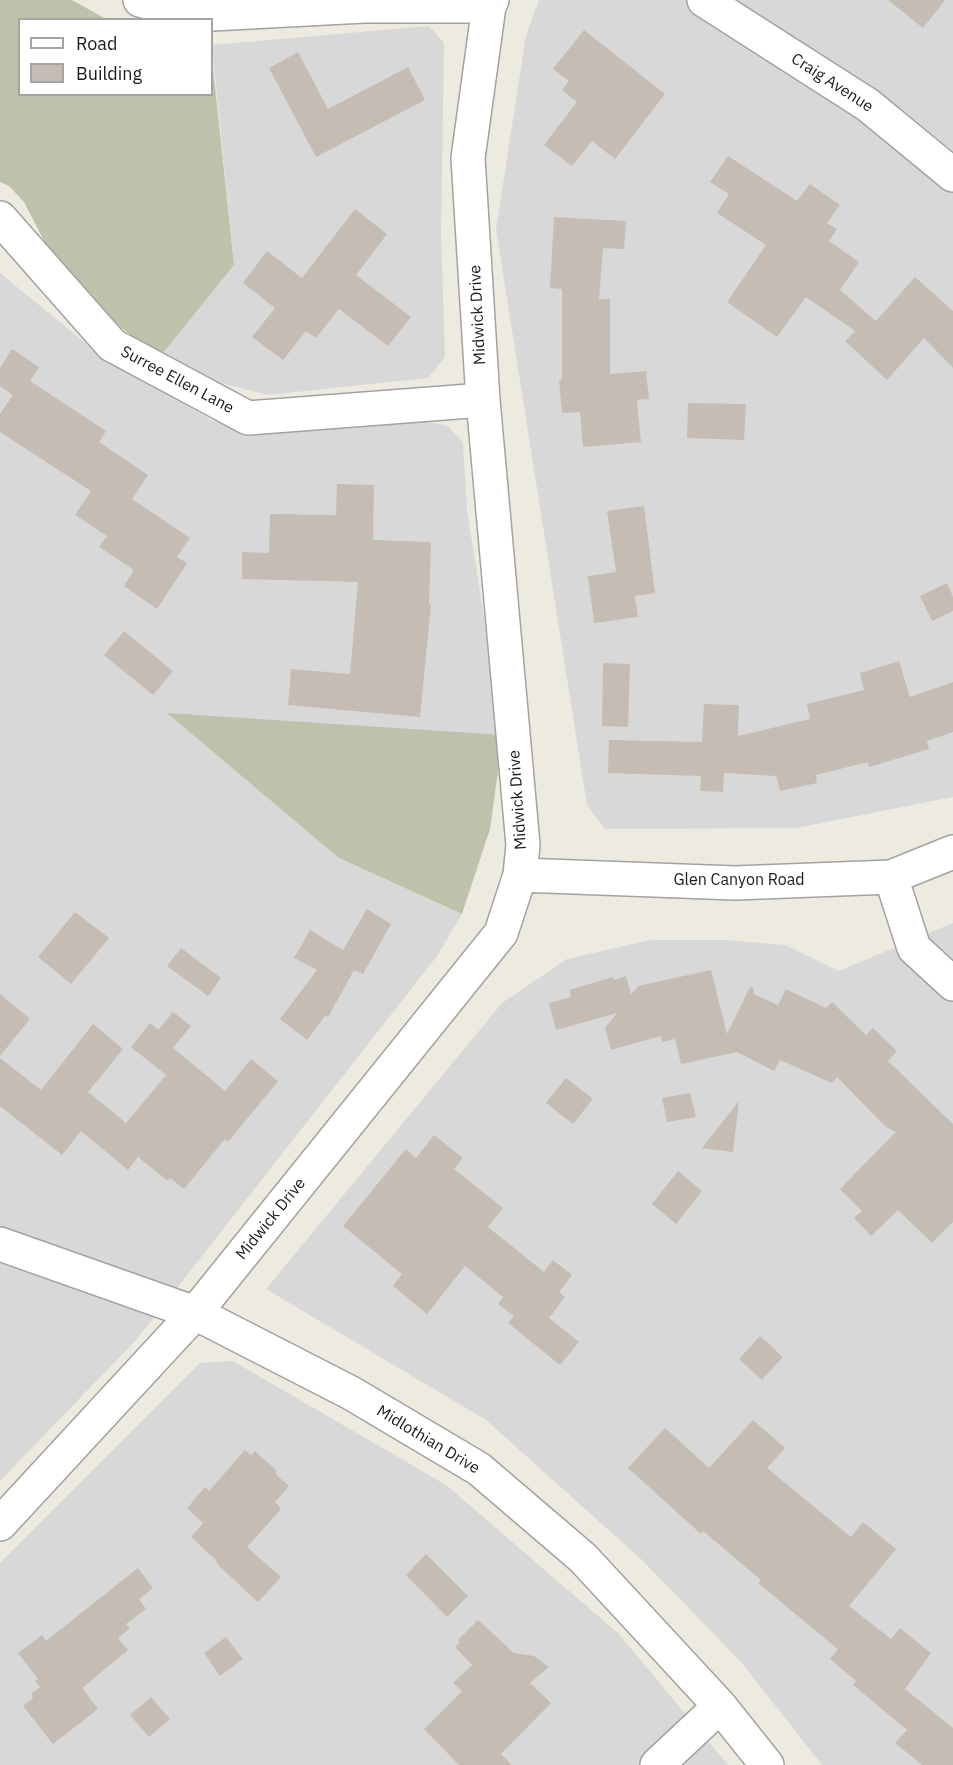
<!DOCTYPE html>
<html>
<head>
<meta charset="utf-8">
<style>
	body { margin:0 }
	#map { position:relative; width:953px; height:1765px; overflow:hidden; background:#edeadf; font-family:"IBM Plex Sans",sans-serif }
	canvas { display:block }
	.legend { position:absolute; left:18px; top:18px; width:195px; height:78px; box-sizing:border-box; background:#fff; border:2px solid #a4a4a4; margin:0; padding:8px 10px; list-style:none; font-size:18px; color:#1b1b1b }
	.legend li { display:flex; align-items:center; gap:12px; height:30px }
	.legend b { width:30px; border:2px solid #a4a4a4 }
</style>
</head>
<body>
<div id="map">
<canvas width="953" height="1765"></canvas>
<ul class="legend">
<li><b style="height:8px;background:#fff"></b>Road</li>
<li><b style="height:16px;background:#c5bdb3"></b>Building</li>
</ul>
</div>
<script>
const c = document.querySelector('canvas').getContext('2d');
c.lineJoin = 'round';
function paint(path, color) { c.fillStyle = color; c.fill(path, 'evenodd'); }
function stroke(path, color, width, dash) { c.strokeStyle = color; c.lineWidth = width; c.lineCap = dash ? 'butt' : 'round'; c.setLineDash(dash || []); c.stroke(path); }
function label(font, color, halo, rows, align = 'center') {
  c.font = font + ' "IBM Plex Sans",sans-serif'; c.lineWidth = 5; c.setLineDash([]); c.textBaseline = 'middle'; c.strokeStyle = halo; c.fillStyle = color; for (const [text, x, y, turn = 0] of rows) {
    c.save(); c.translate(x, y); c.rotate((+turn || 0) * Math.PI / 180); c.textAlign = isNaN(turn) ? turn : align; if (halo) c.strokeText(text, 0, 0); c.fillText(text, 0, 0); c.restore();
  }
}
paint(new Path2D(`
	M 539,0 L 953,0 L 953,797 L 796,828 L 605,829 L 587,805 L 496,229 L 526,35 Z
	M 429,26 L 444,43 L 441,234 L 445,357 L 428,378 L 268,395 L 204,379 L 160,357 L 234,265 L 212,45 Z
	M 0,273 L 99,354 L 209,419 L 251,434 L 424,421 L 448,426 L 463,443 L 467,511 L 503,735 L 339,858 L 462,914 L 437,956 L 137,1339 L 0,1481 Z
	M 953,923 L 953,1765 L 822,1765 L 741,1662 L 642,1560 L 486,1420 L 266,1289 L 502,1003 L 567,959 L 650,940 L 726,940 L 785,945 L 839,971 Z
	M 233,1361 L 446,1485 L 618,1633 L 728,1765 L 0,1765 L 0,1563 L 200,1363 Z`), '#d9d8d8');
paint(new Path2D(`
	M 0,0 L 72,0 L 106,19 L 20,20 L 20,94 L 212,94 L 212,58 L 234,265 L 160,357 L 90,304 L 52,256 L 24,202 L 9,186 L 0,182 Z
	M 167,713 L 503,735 L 490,829 L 462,914 L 339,858 Z`), '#bfc2ab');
paint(new Path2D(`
	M 888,0 L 945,0 L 923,28 Z
	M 584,30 L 665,94 L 615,159 L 592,141 L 572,166 L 544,145 L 577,102 L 562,90 L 569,81 L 553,69 Z
	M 298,52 L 328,109 L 408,67 L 425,100 L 316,157 L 269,68 Z
	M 728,156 L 797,201 L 810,184 L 840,205 L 827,223 L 837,229 L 829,241 L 859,262 L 840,290 L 876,321 L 915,277 L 953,311 L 953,368 L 924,338 L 887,380 L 845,341 L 855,331 L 806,297 L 777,337 L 727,302 L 766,245 L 717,213 L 729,194 L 710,182 Z
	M 355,209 L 387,234 L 356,275 L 411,317 L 388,346 L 339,309 L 316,338 L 306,331 L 283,360 L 252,337 L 275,308 L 243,283 L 267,251 L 302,278 Z
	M 554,217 L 626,221 L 624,249 L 603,248 L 599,299 L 610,299 L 610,374 L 646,371 L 649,399 L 637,400 L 641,442 L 583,447 L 580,412 L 562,413 L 559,380 L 562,379 L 562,289 L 550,288 Z
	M 12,349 L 39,367 L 30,381 L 106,431 L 99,442 L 148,475 L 132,499 L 190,538 L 177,557 L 187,563 L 157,609 L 124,586 L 134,570 L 99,547 L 107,536 L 75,515 L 91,491 L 0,432 L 0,414 L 13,395 L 0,386 L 0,368 Z
	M 688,403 L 746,404 L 744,440 L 687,438 Z
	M 337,484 L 374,485 L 373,540 L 431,542 L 429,605 L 431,605 L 420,717 L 288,705 L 291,669 L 350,674 L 358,582 L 242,579 L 242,552 L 269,553 L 270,514 L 336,515 Z
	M 644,506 L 655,593 L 635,596 L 638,617 L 594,623 L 588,576 L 616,572 L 607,511 Z
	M 947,583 L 953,597 L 953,611 L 932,621 L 920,596 Z
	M 124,631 L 173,671 L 153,695 L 104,655 Z
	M 899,661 L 910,697 L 953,682 L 953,732 L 927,741 L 929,749 L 869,767 L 868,762 L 816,775 L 817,783 L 780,791 L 776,776 L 724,773 L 723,792 L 700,791 L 701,776 L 608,773 L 609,740 L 702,742 L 704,704 L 739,705 L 738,736 L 810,719 L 807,704 L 864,690 L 860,673 Z
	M 603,663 L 630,664 L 628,727 L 602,726 Z
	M 367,909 L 391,924 L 363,974 L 354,970 L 328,1017 L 325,1016 L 307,1040 L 280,1019 L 317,970 L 294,958 L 310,930 L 343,950 Z
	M 75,912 L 109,938 L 71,984 L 38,957 Z
	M 181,948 L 221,978 L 208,996 L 167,966 Z
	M 711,970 L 727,1034 L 750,987 L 754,988 L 753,994 L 778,1005 L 786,989 L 826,1008 L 832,1002 L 866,1035 L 873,1028 L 897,1051 L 888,1061 L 953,1124 L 953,1222 L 932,1243 L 898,1210 L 871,1236 L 854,1218 L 862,1211 L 840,1189 L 896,1132 L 886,1127 L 837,1077 L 832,1083 L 780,1060 L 774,1071 L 737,1052 L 681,1064 L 675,1039 L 662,1042 L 661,1036 L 611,1050 L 605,1028 L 617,1013 L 556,1030 L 549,1003 L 571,997 L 569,990 L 613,977 L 614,980 L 626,976 L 631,995 L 638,986 Z
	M 0,994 L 30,1019 L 0,1056 Z
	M 173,1012 L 191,1026 L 173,1048 L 225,1091 L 251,1059 L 278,1081 L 228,1142 L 225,1139 L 184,1189 L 170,1178 L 168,1181 L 138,1157 L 128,1170 L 81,1131 L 62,1155 L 0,1106 L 0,1058 L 41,1090 L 93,1024 L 123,1049 L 88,1092 L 126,1123 L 166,1075 L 131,1047 L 150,1023 L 158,1030 Z
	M 566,1078 L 593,1099 L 573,1124 L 546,1103 Z
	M 690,1093 L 696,1117 L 667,1122 L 662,1098 Z
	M 739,1101 L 733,1152 L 702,1148 Z
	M 434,1135 L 463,1158 L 454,1169 L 503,1208 L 488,1227 L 544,1272 L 553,1260 L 572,1275 L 559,1292 L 565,1297 L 549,1318 L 579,1342 L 560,1365 L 508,1323 L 514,1316 L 498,1304 L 503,1297 L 465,1266 L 427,1314 L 393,1286 L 402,1274 L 343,1226 L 406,1149 L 416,1158 Z
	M 678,1171 L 702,1191 L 676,1224 L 652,1204 Z
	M 760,1336 L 783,1357 L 762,1380 L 739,1359 Z
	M 753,1420 L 785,1448 L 767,1468 L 851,1537 L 863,1522 L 896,1549 L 849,1606 L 891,1639 L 900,1628 L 931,1653 L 905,1689 L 953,1728 L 953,1765 L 922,1765 L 895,1743 L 907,1730 L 853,1685 L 856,1681 L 830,1659 L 838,1649 L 758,1583 L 761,1580 L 703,1531 L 701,1534 L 628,1468 L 665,1428 L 709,1468 Z
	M 245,1450 L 251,1455 L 255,1451 L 277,1471 L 275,1474 L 289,1486 L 275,1502 L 281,1509 L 247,1547 L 281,1577 L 258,1602 L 218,1565 L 216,1560 L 191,1537 L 203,1523 L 187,1508 L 205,1487 L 209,1491 Z
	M 426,1554 L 468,1596 L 447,1617 L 406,1575 Z
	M 138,1568 L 153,1588 L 139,1599 L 146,1609 L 126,1624 L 130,1628 L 118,1638 L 128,1650 L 82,1688 L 98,1709 L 53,1744 L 23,1706 L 33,1698 L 31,1694 L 40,1687 L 35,1681 L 38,1679 L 18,1653 L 42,1635 L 46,1641 Z
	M 478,1620 L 514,1653 L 534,1656 L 549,1667 L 530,1683 L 551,1703 L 501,1754 L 512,1765 L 459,1765 L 424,1729 L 462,1691 L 453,1683 L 472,1665 L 455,1647 L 460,1642 L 458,1640 Z
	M 226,1637 L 243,1659 L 220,1676 L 204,1653 Z
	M 151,1697 L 170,1719 L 149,1737 L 130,1715 Z`), '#c5bdb3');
const minor = new Path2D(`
	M 140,0 L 193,15 L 364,6 L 489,6
	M 704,0 L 868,105 L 953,175
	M 0,218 L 112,345 L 248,418 L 483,400
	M 520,875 L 735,883 L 891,877 L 953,852
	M 891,877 L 914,948 L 953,984
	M 0,1244 L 195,1313 L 351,1393 L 479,1469 L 583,1558 L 720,1706 L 767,1765
	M 0,1524 L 195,1313 L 501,933 L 520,875 L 523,845 L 483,400 L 468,158 L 489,6 L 492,0
	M 657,1765 L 720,1706`);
stroke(minor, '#a2a2a2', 36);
stroke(minor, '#fff', 33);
label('16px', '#1b1b1b', '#fff', [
	["Craig Avenue",832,83,33],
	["Midwick Drive",478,315,-93],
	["Surree Ellen Lane",177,380,28],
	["Midwick Drive",518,800,-94],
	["Glen Canyon Road",739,880],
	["Midwick Drive",271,1219,-51],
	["Midlothian Drive",428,1440,31]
]);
</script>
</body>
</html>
